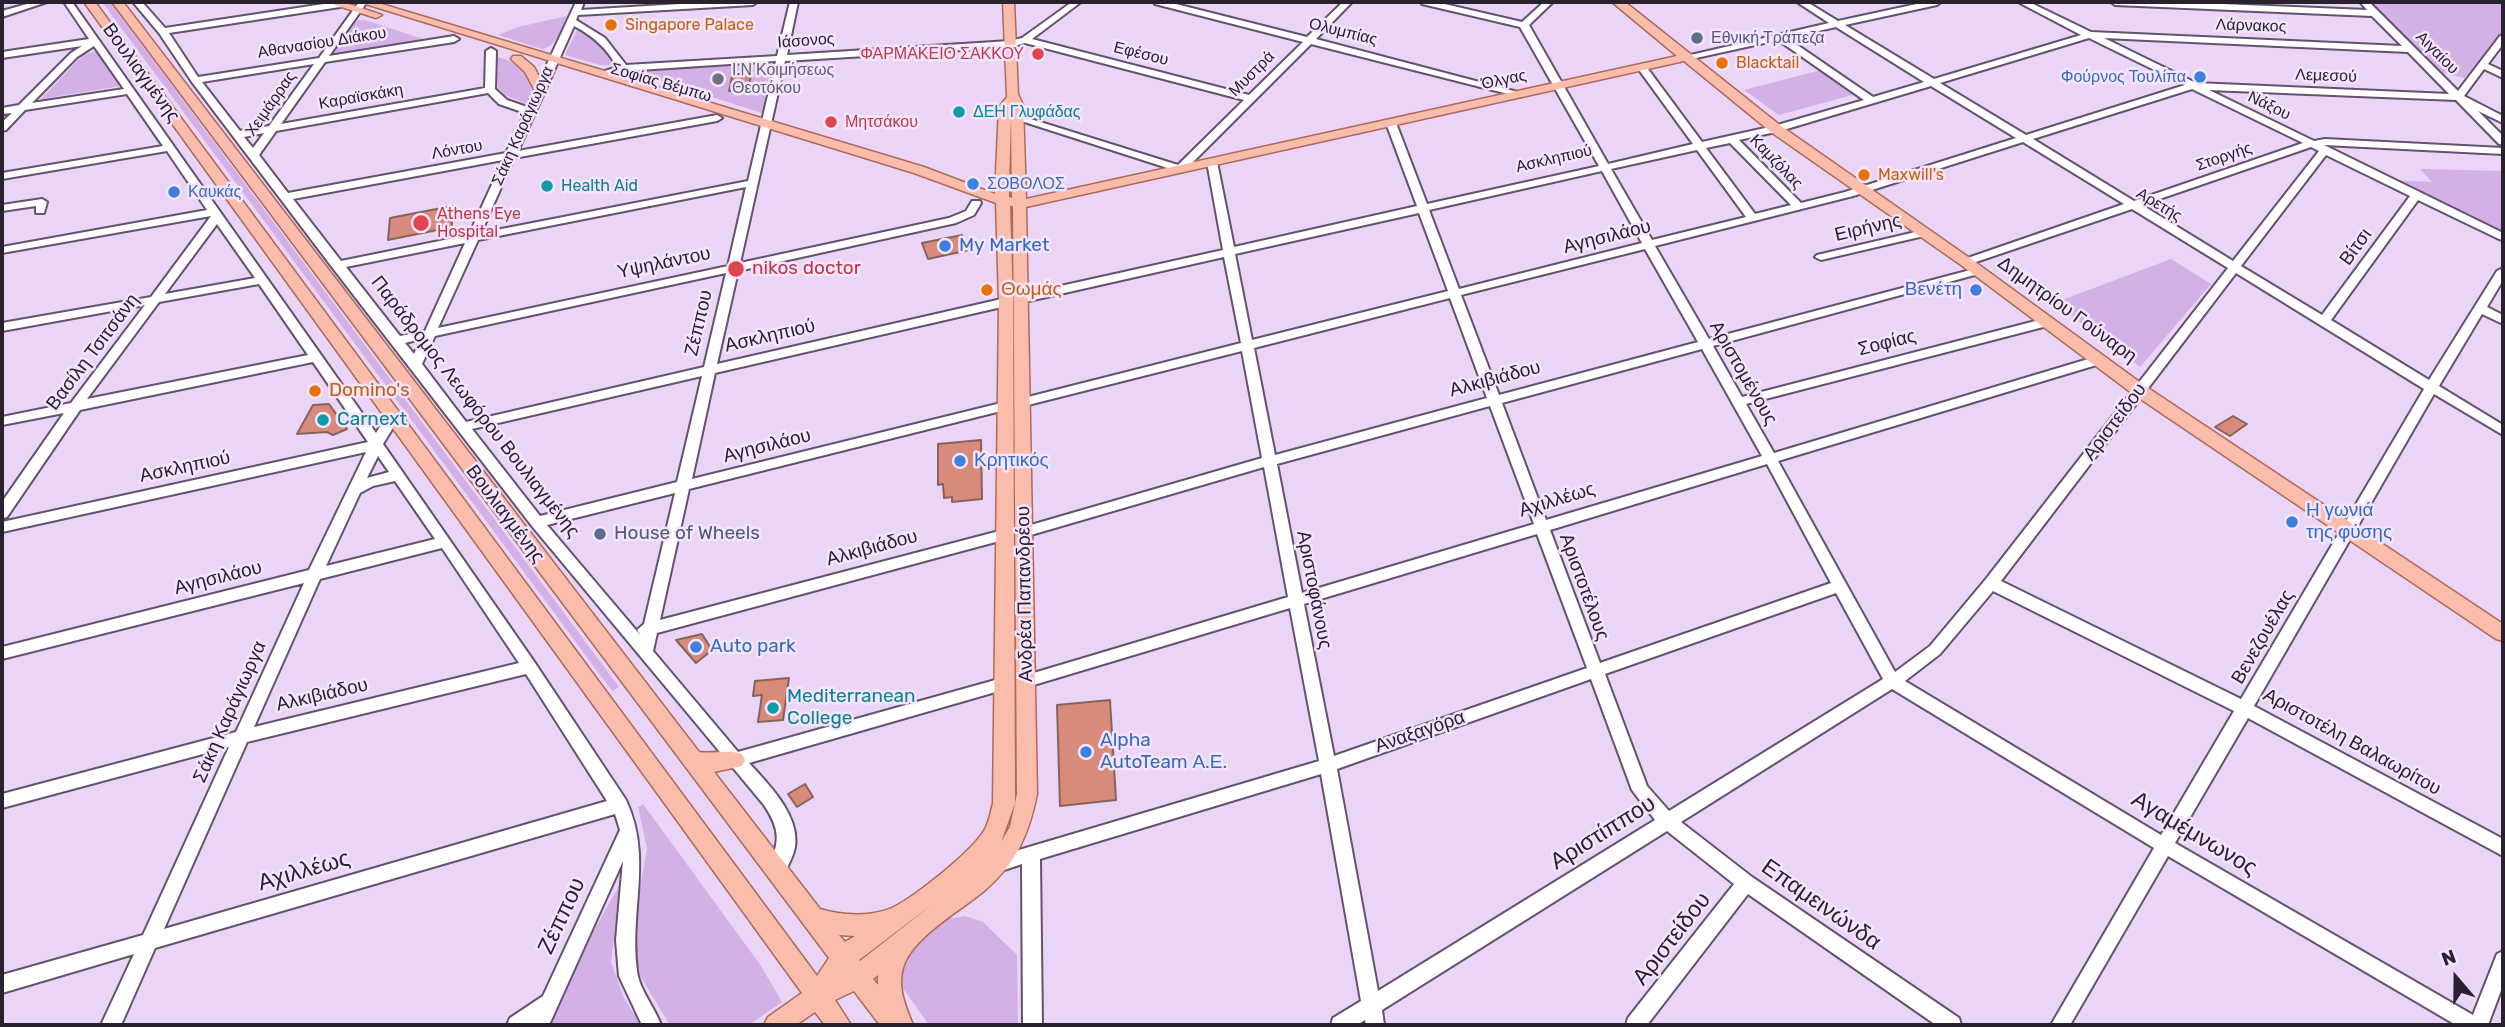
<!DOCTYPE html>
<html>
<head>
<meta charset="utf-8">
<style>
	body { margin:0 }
	#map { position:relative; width:2505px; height:1027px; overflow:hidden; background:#ead5f6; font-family:Rubik,sans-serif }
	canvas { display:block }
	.frame { position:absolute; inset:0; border:4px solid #29212d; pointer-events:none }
	.north { position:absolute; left:2421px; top:943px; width:70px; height:70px; -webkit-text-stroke:5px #f5e4ff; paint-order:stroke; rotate:340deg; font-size:19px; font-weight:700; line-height:28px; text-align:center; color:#29212d }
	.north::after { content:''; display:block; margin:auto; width:24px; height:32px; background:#29212d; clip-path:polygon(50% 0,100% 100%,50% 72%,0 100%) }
</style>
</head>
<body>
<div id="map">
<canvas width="2505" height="1027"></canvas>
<div class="frame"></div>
<div class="north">N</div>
</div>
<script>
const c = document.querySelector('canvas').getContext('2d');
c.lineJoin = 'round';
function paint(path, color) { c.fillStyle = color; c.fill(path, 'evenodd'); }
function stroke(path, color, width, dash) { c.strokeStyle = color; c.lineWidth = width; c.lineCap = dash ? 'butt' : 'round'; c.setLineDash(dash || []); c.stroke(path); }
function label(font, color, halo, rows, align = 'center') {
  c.font = font + ' Rubik,sans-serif'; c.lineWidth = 5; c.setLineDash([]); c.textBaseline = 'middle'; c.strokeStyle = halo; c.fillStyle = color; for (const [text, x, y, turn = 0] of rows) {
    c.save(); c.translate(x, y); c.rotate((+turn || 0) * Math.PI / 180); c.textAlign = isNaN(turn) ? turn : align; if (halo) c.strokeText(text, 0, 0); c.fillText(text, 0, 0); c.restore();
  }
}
paint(new Path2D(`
	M 102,2 L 110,2 L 619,687 L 612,691 Z
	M 2367,2 L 2503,2 L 2503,30 L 2465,78 L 2437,72 Z
	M 567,16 C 561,29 557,46 542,49 L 498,35 L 518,27 Z
	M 359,20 L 365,20 L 423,39 L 333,56 L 330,54 L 354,22 Z
	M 578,28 L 603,48 L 614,65 L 600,65 L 565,55 Z
	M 93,52 L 100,53 L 121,86 L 41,99 L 83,55 Z
	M 495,56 C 519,63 541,74 527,104 L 505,95 L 498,88 Z
	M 773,62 L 762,113 L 633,72 Z
	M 1821,70 L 1856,94 L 1779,115 L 1744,90 Z
	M 2420,169 L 2503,171 L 2503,233 L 2394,180 L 2432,182 Z
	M 2171,259 L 2211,284 L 2140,367 L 2054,303 Z
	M 643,804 L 761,966 L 782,1002 L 749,1025 L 670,1025 L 639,974 L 636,954 L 640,888 L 647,848 L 638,807 Z
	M 620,884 L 611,962 L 624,998 L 641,1025 L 550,1025 L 592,934 Z
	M 965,916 L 983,922 L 1017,955 L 1018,1025 L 929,1025 L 898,981 L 909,948 L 948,919 Z`), '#d3b0e6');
const building = new Path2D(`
	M 752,70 L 748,90 L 729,91 L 733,72 Z
	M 452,206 L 452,227 L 388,240 L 390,218 Z
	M 962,235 L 969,250 L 928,259 L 922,243 Z
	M 329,404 L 347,429 L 333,435 L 327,432 L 297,434 L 313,405 Z
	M 2233,416 L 2247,424 L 2230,436 L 2215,427 Z
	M 981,440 L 982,499 L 952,502 L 952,497 L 944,498 L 943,484 L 938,485 L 938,444 Z
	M 702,634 L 712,650 L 696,663 L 676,640 Z
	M 789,678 L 783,720 L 758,722 L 762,695 L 753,696 L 755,681 Z
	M 1110,700 L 1116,800 L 1060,806 L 1057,705 Z
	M 805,784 L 813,797 L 797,807 L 788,794 Z`);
paint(building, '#d98b7b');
stroke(building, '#87635b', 2);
const minor = new Path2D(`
	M 34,2 L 47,2 L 2,17 L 2,11 Z
	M 64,2 L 72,2 L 376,433 L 387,415 L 397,415 L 399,418 L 383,444 L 535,663 L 626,800 C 653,857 629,910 637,971 C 639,989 655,1008 661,1025 L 642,1025 L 619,976 L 616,940 L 623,861 L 549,1025 L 507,1025 L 510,1018 L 543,996 L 620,830 L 615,814 L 155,948 L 121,1025 L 101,1025 L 134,954 L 2,993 L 2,975 L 143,935 L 229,747 L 2,808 L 2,794 L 236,732 L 304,583 L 2,659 L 2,647 L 309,570 L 366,452 L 2,532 L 2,522 L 368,442 L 313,362 L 80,410 L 7,517 L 2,518 L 2,502 L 64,413 L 2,425 L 2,417 L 71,403 L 145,305 L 2,331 L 2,323 L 151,297 L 211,216 L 2,253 L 2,247 L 207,210 L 167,151 L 2,179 L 2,173 L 163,146 L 127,94 L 25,110 L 6,130 L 2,131 L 2,122 L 12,113 L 2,114 L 2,108 L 19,105 L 71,53 L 82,46 L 2,58 L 2,52 L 89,39 ZM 94,46 L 124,89 L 32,103 L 77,57 ZM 217,224 L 255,278 L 165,294 ZM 259,284 L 308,355 L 87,399 L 159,302 ZM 378,456 L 389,472 L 367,478 ZM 395,481 L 435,539 L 326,566 L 360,493 L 373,486 ZM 442,548 L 519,663 L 254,727 L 320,579 ZM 526,674 L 607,801 L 164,929 L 247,742 Z
	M 133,2 L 142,2 L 165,28 L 337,2 L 345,4 L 340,7 L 169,33 L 198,77 L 319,58 L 359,2 L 367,2 L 329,56 L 454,36 L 459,39 L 454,42 L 325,62 L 281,124 L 485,88 L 486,51 L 491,48 L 496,51 L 495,89 L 507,100 L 527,107 L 576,2 L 584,2 L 581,10 L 713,2 L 757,2 L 753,5 L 578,15 L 576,20 L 605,38 L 626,65 L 777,56 L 790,2 L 798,2 L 787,55 L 1010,41 L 1022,38 L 1072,2 L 1081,2 L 1032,39 L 1249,95 L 1303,42 L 1155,4 L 1154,2 L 1168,2 L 1307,37 L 1343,2 L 1352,2 L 1316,39 L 1525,94 L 1520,97 L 1311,44 L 1184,171 L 1180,172 L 1012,118 L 1021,116 L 1178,165 L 1244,100 L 1025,43 L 1010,47 L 785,61 L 740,263 L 949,218 L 966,211 L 972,201 L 980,201 L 981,203 L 974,215 L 956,223 L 738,271 L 717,364 L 1006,298 L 1012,302 L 1006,306 L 715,373 L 692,479 L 1005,402 L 1011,406 L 1005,410 L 689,489 L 660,620 L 1003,530 L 1010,535 L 1003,540 L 657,633 L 653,651 L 738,752 L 1006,677 L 1012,679 L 1014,683 L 1012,687 L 1006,689 L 749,763 C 768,784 800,815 795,847 C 793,857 787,868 782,878 L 776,880 L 770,878 L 767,872 C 779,843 782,832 764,805 L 532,526 L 332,267 L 192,82 L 159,33 ZM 574,26 C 593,36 607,48 617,67 L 602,72 L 602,76 L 624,71 L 776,61 L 748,181 L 481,233 L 514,158 L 717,121 L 722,118 L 717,115 L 518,151 ZM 314,64 L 269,126 L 240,131 L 202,82 ZM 488,93 L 499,104 L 525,113 L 506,153 L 288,193 L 259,155 L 276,131 ZM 264,133 L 253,148 L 244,137 ZM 503,160 L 469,235 L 341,261 L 293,199 ZM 746,187 L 728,266 L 438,328 L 478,240 ZM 465,243 L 425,331 L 400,336 L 346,267 ZM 726,273 L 704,367 L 466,422 L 422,364 L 435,336 ZM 421,339 L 414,354 L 405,343 ZM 702,376 L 677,482 L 540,516 L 472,429 ZM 675,493 L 644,624 L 637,630 L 641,636 L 547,525 Z
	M 1421,2 L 1436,2 L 1522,22 L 1544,2 L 1553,2 L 1529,25 L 1608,164 L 1693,144 L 1637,67 L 1639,65 L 1645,65 L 1702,142 L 1774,126 L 1864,100 L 1778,40 L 1687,60 L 1682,57 L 1829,23 L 1797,2 L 1807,2 L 1838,21 L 1926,2 L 1941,2 L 1937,5 L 1845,25 L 1934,79 L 2081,35 L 2018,2 L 2029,2 L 2091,32 L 2402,46 L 2372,16 L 2115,5 L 2111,2 L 2173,2 L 2367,10 L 2360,2 L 2369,2 L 2458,91 L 2500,36 L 2503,35 L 2503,44 L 2488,64 L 2503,71 L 2503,78 L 2484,69 L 2464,96 L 2503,116 L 2503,123 L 2478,111 L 2503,136 L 2503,145 L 2499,144 L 2456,100 L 2209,90 L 2314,141 L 2325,139 L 2503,148 L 2503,154 L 2324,145 L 2503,233 L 2503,240 L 2499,239 L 2418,200 L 2331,320 L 2429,380 L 2497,271 L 2503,268 L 2503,280 L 2487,307 L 2503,315 L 2503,324 L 2482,314 L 2439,386 L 2503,425 L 2503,435 L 2434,394 L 2254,706 L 2503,839 L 2503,856 L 2248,718 L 2175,843 L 2473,1015 L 2497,954 L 2503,951 L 2503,985 L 2488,1025 L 2456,1025 L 2168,856 L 2070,1025 L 2051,1025 L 2154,848 L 1892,689 L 1681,822 L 1752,877 L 1959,1018 L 1961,1025 L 1936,1025 L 1748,894 L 1647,1025 L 1626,1025 L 1628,1018 L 1734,884 L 1667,831 L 1382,1010 L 1384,1025 L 1366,1025 L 1365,1020 L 1357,1025 L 1331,1025 L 1333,1018 L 1361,1001 L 1321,774 L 1040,859 L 1042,1025 L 1023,1025 L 1022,864 L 998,872 L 992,870 L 989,864 L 992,858 L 1319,761 L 1290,608 L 1027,687 L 1021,685 L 1019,681 L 1021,677 L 1027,675 L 1288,597 L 1264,467 L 1024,537 L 1017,532 L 1024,527 L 1262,458 L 1242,351 L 1024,406 L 1018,402 L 1024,398 L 1241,343 L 1224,257 L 1020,303 L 1014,299 L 1020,295 L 1223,250 L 1207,162 L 1212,159 L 1217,162 L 1234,247 L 1417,206 L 1386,123 L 1391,120 L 1396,123 L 1427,204 L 1599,166 L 1520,27 L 1422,4 ZM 1836,27 L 1924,82 L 1873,97 L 1787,38 ZM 2089,38 L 2185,85 L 2026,135 L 1940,83 ZM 2104,38 L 2408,52 L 2449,94 L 2196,83 ZM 1931,86 L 2016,138 L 1845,192 L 1801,203 L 1739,140 L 1780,131 ZM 2192,89 L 2303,143 L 2134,201 L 2033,139 ZM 2023,142 L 2124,204 L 1962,260 L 1962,264 L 1970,264 L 2132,209 L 2228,268 L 1986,579 L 1930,646 L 1895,672 L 1778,461 L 2103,363 L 2105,360 L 2099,356 L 2095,357 L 1774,453 L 1746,404 L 2051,325 L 2053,322 L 2047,318 L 1742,397 L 1713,346 L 1982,273 L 1984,271 L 1978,268 L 1709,339 L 1655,246 L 1853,196 ZM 1730,143 L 1791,205 L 1755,214 L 1706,148 ZM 2311,147 L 2319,151 L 2233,261 L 2142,205 ZM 1697,150 L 1746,217 L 1652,240 L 1611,169 ZM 2326,155 L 2410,196 L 2322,315 L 2241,266 ZM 1602,171 L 1642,243 L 1459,289 L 1429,210 ZM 1419,213 L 1448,291 L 1252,340 L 1235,254 ZM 1645,249 L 1698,342 L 1499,395 L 1461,295 ZM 2236,273 L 2424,389 L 2241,699 L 2001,581 ZM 1450,298 L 1487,398 L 1275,455 L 1254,348 ZM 1702,349 L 1762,456 L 1546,520 L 1502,403 ZM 1490,406 L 1534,524 L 1302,593 L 1277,464 ZM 1767,464 L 1831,583 L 1600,663 L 1550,530 ZM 1537,534 L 1587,668 L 1334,756 L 1304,604 ZM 1993,591 L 2234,711 L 2161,835 L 1905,681 L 1940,654 ZM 1836,593 L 1883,679 L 1669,811 L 1647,786 L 1605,674 ZM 1591,679 L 1632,790 L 1655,820 L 1378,991 L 1337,769 Z
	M 42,199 L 47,202 L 44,213 L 36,213 L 36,206 L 2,211 L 2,205 Z
	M 1924,230 L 1930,233 L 1928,235 L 1821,260 L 1815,257 L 1817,255 Z`);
const major = new Path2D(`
	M 84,2 L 95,2 L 817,976 L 829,958 L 112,2 L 123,2 L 699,752 C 713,754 729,749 742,754 L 745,760 L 742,766 L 714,772 L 820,909 C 843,916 873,917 894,907 C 916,896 974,850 985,829 C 989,822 991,811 993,803 L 999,302 L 996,203 L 914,173 L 359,2 L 375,2 L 924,167 L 995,194 L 999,107 L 1007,97 L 1003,2 L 1014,2 L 1018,94 L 1023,105 L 1026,199 L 1677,56 L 1612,2 L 1625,2 L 1781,126 L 1971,259 L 2145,386 L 2503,624 L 2503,641 L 2496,639 L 2133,394 L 1961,265 L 1771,132 L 1684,61 L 1026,207 L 1037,794 C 1029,834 1016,864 984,891 C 960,911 911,938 903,968 C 897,988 906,1007 913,1025 L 880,1025 L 854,991 L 835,1000 L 851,1025 L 825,1025 L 815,1012 L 796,1025 L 764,1025 L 768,1017 L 802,993 ZM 1011,117 L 1012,198 L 1009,197 L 1009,186 ZM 1010,206 L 1013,206 L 1017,794 L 1010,827 L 1002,840 L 1001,842 L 1015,803 L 1013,302 ZM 934,903 L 860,961 L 859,960 ZM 839,935 L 855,936 L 845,942 ZM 878,975 L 878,985 L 873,979 Z
	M 326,2 L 343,2 L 382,15 L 376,18 Z
	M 513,56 L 521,56 L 534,67 L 545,88 L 543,91 L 535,91 L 525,72 L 511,59 Z`);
stroke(minor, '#64526e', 4);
stroke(major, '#ae6a5b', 3);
paint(minor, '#fff');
paint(major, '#fabdac');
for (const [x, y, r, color] of [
	[611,25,7,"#e8710a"],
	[1697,38,7,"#5c6f8a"],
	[1038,54,7,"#e0444e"],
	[1722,63,7,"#e8710a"],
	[2200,77,7,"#3f7fe0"],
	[718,79,7,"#6b7280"],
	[959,112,7,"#0f9aa8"],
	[831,122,7,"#e0444e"],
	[1864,175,7,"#e8710a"],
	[973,184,7,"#3f7fe0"],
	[547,186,7,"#0f9aa8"],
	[174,192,7,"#3f7fe0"],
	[421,223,9,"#e0444e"],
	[945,246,7,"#3f7fe0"],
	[736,269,9,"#e0444e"],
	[987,290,7,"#e8710a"],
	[1976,290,7,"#3f7fe0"],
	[315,391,7,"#e8710a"],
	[323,420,7,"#0f9aa8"],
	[960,461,7,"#3f7fe0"],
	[2292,522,7,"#3f7fe0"],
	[600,534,7,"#5c6f8a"],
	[696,647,7,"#3f7fe0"],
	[773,708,7,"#0f9aa8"],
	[1086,752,7,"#3f7fe0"]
]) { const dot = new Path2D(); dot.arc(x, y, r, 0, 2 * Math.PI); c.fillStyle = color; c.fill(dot); stroke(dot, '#f5e4ff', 2.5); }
label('16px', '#c56008', '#f5e4ff', [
	["Singapore Palace",625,25],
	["Blacktail",1736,63],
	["Maxwill's",1878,175]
], 'left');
label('16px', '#29212d', '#f5e4ff', [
	["Λάρνακος",2251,26,2],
	["Ολυμπίας",1343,32,14],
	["Ιάσονος",806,41,-4],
	["Αθανασίου Διάκου",322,43,-9],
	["Αιγαίου",2437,53,45],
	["Εφέσου",1141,54,14],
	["Μυστρά",1252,74,-45],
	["Λεμεσού",2326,76,2],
	["Όλγας",1504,80,-12],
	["Σοφίας Βέμπω",661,83,16],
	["Καραϊσκάκη",361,97,-10],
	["Χειμάρρας",271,104,-55],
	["Νάξου",2269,106,26],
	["Σάκη Καράγιωργα",523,126,-66],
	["Λόντου",457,150,-10],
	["Στοργής",2224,157,-19],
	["Ασκληπιού",1554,159,-13],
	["Καμζόλας",1776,162,46],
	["Αρετής",2159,205,31]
]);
label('16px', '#4e5e75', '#f5e4ff', [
	["Εθνική Τράπεζα",1711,38]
], 'left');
label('16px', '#be3a42', '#f5e4ff', [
	["ΦΑΡΜΑΚΕΙΟ ΣΑΚΚΟΥ",1024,54,"right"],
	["Μητσάκου",845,122],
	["Athens Eye",437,214],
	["Hospital",437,232]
], 'left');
label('16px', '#5b616d', '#f5e4ff', [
	["Ι.Ν Κοιμήσεως",732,70],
	["Θεοτόκου",732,88]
], 'left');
label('16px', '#366cbe', '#f5e4ff', [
	["Φούρνος Τουλίπα",2186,77,"right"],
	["ΣΟΒΟΛΟΣ",987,184],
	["Καυκάς",188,192]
], 'left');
label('16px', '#0d838f', '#f5e4ff', [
	["ΔΕΗ Γλυφάδας",973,112],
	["Health Aid",561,186]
], 'left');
label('19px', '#29212d', '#f5e4ff', [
	["Βουλιαγμένης",141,73,54],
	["Ειρήνης",1868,228,-13],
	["Αγησιλάου",1607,237,-14],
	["Βίτσι",2356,247,-54],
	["Υψηλάντου",664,263,-12],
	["Δημητρίου Γούναρη",2067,310,36],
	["Ζέππου",699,323,-77],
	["Ασκληπιού",770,336,-13],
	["Σοφίας",1887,343,-14],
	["Βασίλη Τσιτσάνη",93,352,-53],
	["Αριστομένους",1743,373,60],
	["Αλκιβιάδου",1495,379,-15],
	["Παράδρομος Λεωφόρου Βουλιαγμένης",475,407,52],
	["Αριστείδου",2115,422,-53],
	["Αγησιλάου",767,446,-14],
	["Ασκληπιού",185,467,-12],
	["Αχιλλέως",1557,500,-17],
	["Βουλιαγμένης",505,514,53],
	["Αλκιβιάδου",872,548,-15],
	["Αγησιλάου",218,578,-14],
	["Αριστοτέλους",1584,587,70],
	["Αριστοφάνους",1314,590,79],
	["Ανδρέα Παπανδρέου",1025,594,-91],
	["Βενεζουέλας",2263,637,-60],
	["Αλκιβιάδου",322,695,-13],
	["Σάκη Καράγιωργα",230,712,-66],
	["Αναξαγόρα",1420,732,-19],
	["Αριστοτέλη Βαλαωρίτου",2352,742,29]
]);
label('19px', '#366cbe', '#f5e4ff', [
	["My Market",959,246],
	["Βενέτη",1962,290,"right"],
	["Κρητικός",974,461],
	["Η γωνιά",2306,511],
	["της φύσης",2306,533],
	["Auto park",710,647],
	["Alpha",1100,741],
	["AutoTeam Α.Ε.",1100,763]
], 'left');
label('19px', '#be3a42', '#f5e4ff', [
	["nikos doctor",752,269]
], 'left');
label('19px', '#c56008', '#f5e4ff', [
	["Θωμάς",1001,290],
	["Domino's",329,391]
], 'left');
label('19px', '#0d838f', '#f5e4ff', [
	["Carnext",337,420],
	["Mediterranean",787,697],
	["College",787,719]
], 'left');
label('19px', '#4e5e75', '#f5e4ff', [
	["House of Wheels",614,534]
], 'left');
label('23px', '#29212d', '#f5e4ff', [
	["Αριστίππου",1603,833,-32],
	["Αγαμέμνωνος",2194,834,31],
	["Αχιλλέως",304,871,-16],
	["Επαμεινώνδα",1821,905,35],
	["Ζέππου",562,916,-65],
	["Αριστείδου",1672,939,-52]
]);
</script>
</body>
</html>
